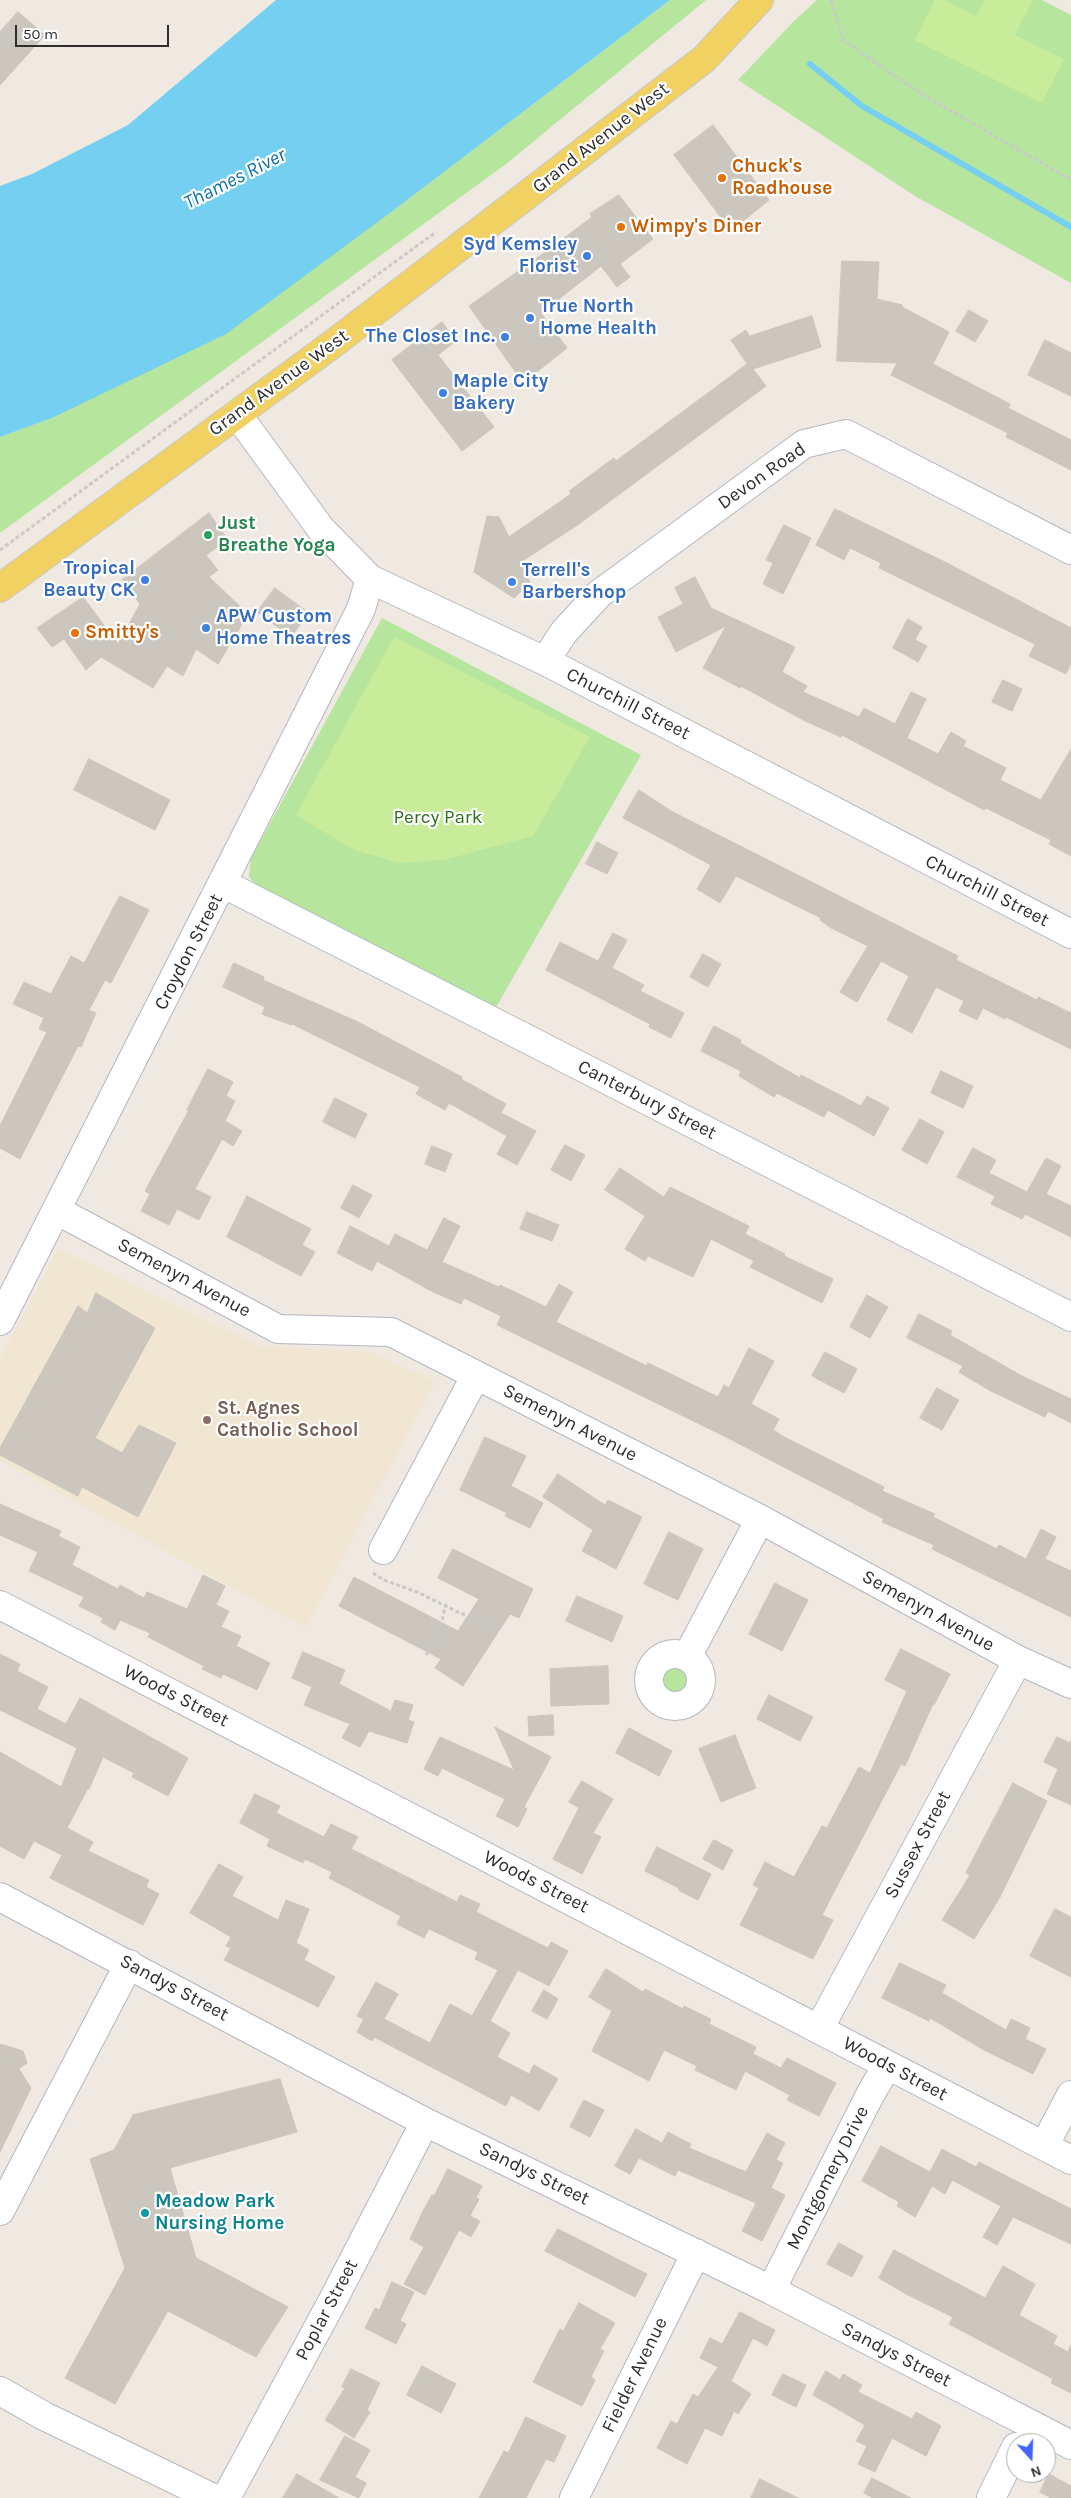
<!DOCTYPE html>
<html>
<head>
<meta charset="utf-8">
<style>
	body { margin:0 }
	#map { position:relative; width:1071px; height:2498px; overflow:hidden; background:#efe9e1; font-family:Karla,sans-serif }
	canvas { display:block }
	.north { position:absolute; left:1006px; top:2433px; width:50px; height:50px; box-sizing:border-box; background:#fff; border:1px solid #ababab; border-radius:50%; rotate:160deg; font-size:14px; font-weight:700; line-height:20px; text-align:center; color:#2e2e2e }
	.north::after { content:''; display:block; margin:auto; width:18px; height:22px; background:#4264fb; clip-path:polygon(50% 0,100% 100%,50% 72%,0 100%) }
	.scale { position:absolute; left:15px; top:25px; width:154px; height:22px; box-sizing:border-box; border:2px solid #2e2e2e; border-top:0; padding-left:6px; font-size:15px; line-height:18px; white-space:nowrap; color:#2e2e2e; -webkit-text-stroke:4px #fff; paint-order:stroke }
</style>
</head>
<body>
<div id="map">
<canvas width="1071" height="2498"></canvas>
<div class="north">N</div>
<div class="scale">50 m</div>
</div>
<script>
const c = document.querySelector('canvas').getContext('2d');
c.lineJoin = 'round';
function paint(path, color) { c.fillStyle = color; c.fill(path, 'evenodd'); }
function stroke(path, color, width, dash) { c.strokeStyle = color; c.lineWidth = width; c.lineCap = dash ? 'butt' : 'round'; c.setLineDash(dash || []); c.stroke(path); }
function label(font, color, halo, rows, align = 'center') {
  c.font = font + ' Karla,sans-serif'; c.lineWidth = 4.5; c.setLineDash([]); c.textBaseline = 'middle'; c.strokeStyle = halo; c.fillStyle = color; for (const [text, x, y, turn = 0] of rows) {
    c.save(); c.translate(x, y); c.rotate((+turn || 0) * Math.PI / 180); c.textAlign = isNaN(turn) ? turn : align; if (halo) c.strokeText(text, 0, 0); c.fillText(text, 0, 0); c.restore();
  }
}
paint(new Path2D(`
	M 58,1249 L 260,1346 L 371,1352 L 435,1381 L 306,1628 L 0,1460 L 0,1359 Z`), '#f0e6d1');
paint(new Path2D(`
	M 670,0 L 706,0 L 506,164 L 0,533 L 0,437 L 52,418 L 398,207 Z
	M 817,0 L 1042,0 L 1071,15 L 1071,283 L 915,196 L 738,80 L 795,20 Z
	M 382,618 L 641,755 L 495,1009 L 270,898 L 249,877 L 251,858 Z
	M660 1681a15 15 0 1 1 30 0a15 15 0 1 1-30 0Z`), '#b6e59e');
paint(new Path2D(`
	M 935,0 L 944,0 L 976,16 L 985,0 L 1033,0 L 1015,35 L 1064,59 L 1042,103 L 915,40 Z
	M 394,637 L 590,737 L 533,836 L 444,860 L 400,863 L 354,850 L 296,815 Z`), '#c9ec9a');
paint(new Path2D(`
	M 276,0 L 670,0 L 398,207 L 226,334 L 52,418 L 0,437 L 0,186 L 32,174 L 128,125 Z`), '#75cff0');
stroke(new Path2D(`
	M 810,64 L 862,106 L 1071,227`), '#75cff0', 6);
const building = new Path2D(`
	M 18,12 L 45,35 L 0,85 L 0,32 Z
	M 713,125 L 769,200 L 731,231 L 674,155 Z
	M 619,195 L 653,239 L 620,264 L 630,277 L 617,287 L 601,266 L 541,313 L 567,348 L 523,383 L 469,306 L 544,253 L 592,217 L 590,214 Z
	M 842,261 L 879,262 L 877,299 L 902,305 L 902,307 L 949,332 L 933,364 L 1010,404 L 1008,408 L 1071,440 L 1071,470 L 1006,437 L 1008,433 L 891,375 L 897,363 L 837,361 Z
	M 969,310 L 988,321 L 975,342 L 956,331 Z
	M 812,316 L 821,347 L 753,369 L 766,386 L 579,524 L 521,562 L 530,582 L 514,598 L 474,572 L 487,516 L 499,517 L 509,537 L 571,494 L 569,491 L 614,458 L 616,461 L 747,364 L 731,340 L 746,330 L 749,336 Z
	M 442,322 L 456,341 L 438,355 L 494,427 L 462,451 L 392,360 Z
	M 1045,340 L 1071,353 L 1071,396 L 1028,375 Z
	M 835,509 L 945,562 L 1071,628 L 1071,663 L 1066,674 L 1029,656 L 1035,644 L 879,568 L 881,563 L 850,548 L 844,560 L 816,545 Z
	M 209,513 L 228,540 L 206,555 L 218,570 L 209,577 L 248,614 L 218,664 L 196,649 L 183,676 L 167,666 L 153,688 L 101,657 L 86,670 L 64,639 L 52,647 L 37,628 L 83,597 L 118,644 L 140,604 L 122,580 Z
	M 784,525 L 811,538 L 783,594 L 763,584 L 773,563 L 766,560 Z
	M 695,577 L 711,608 L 795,647 L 782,672 L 807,686 L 803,692 L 859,717 L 864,708 L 895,724 L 911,692 L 926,699 L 907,738 L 938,754 L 951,732 L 966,741 L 963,746 L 1006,768 L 1000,780 L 1041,800 L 1071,749 L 1071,856 L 1049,844 L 1051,840 L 986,808 L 984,810 L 842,735 L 841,737 L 805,721 L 741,686 L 740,688 L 703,668 L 726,626 L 676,652 L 658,617 L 683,604 L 675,588 Z
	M 275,588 L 309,613 L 291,637 L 257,612 Z
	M 908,619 L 922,627 L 915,640 L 927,646 L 918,662 L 893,648 Z
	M 1003,680 L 1022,689 L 1012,711 L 992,702 Z
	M 89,759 L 170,800 L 155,830 L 74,790 Z
	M 639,790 L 671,811 L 958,956 L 956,960 L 1037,1000 L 1038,997 L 1071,1013 L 1071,1049 L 1006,1017 L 1005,1019 L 983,1008 L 977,1020 L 959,1011 L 964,1001 L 936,987 L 912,1033 L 887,1020 L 909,976 L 881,961 L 857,1002 L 840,992 L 868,946 L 831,928 L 820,920 L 821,918 L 736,876 L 720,903 L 697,889 L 711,865 L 623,818 Z
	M 597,842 L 618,853 L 607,874 L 586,864 Z
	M 120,896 L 149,910 L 111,983 L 105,980 L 89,1010 L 96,1013 L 81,1047 L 78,1046 L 20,1159 L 0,1148 L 0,1126 L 47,1032 L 39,1029 L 44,1018 L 13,1004 L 24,982 L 51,994 L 71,956 L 84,963 Z
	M 613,933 L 627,940 L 612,968 L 644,985 L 640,991 L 684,1013 L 671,1038 L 649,1027 L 650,1024 L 546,970 L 560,942 L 598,961 Z
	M 703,954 L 721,964 L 708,987 L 690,977 Z
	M 234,963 L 264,977 L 263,980 L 358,1022 L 462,1077 L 461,1079 L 506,1104 L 501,1113 L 536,1131 L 517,1165 L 497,1154 L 507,1136 L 449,1103 L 445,1110 L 416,1094 L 420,1087 L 292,1024 L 291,1025 L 262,1014 L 265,1007 L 223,987 Z
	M 714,1026 L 741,1040 L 740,1043 L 800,1078 L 801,1075 L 861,1106 L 867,1096 L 889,1108 L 874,1136 L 828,1110 L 824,1117 L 777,1093 L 774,1097 L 739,1076 L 741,1071 L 701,1051 Z
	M 208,1069 L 233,1082 L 226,1096 L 235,1101 L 225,1121 L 242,1131 L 233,1146 L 222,1139 L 195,1189 L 211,1197 L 199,1220 L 177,1209 L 169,1225 L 141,1211 L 150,1194 L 145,1191 L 189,1110 L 187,1110 Z
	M 941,1071 L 973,1086 L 963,1108 L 931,1093 Z
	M 335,1098 L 367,1114 L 355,1138 L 323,1122 Z
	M 920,1119 L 944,1132 L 927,1164 L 902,1150 Z
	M 565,1145 L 585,1155 L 571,1181 L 551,1170 Z
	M 432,1146 L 452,1154 L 445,1172 L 425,1164 Z
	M 973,1148 L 996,1160 L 989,1173 L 1027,1192 L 1046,1158 L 1061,1166 L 1046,1194 L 1071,1206 L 1071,1237 L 1025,1214 L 1022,1219 L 991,1204 L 995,1196 L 957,1177 Z
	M 620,1168 L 664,1197 L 670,1187 L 749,1226 L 745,1234 L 785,1254 L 784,1256 L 833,1279 L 822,1303 L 750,1267 L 754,1261 L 711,1239 L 693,1277 L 648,1256 L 645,1261 L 625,1249 L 645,1216 L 605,1190 Z
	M 353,1185 L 372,1195 L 359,1218 L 341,1208 Z
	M 247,1196 L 311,1229 L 302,1245 L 315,1252 L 301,1276 L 227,1237 Z
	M 527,1212 L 559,1225 L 552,1241 L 520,1229 Z
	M 444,1218 L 460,1226 L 442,1262 L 499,1287 L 500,1285 L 546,1307 L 559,1284 L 573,1292 L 556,1322 L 647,1366 L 648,1363 L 718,1397 L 724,1385 L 729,1388 L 749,1348 L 774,1361 L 751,1404 L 779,1419 L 773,1430 L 786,1438 L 884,1487 L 882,1491 L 935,1514 L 933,1517 L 997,1549 L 999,1545 L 1026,1559 L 1041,1529 L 1056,1537 L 1045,1559 L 1071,1571 L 1071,1617 L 932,1549 L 934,1545 L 882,1522 L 884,1519 L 726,1437 L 497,1325 L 501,1316 L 464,1298 L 461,1304 L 433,1292 L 377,1261 L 372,1271 L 337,1253 L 350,1226 L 389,1246 L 395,1234 L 427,1250 Z
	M 96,1293 L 155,1328 L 95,1438 L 122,1453 L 139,1425 L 176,1443 L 138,1517 L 82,1487 L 78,1496 L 0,1455 L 0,1448 L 78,1306 L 87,1313 Z
	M 867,1295 L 888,1307 L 870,1338 L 850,1327 Z
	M 919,1314 L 952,1331 L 950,1335 L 1022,1376 L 1071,1399 L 1071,1423 L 1048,1411 L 1045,1417 L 989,1390 L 959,1372 L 963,1366 L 907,1338 Z
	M 825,1352 L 857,1369 L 844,1393 L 812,1376 Z
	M 937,1388 L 959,1400 L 942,1430 L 920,1418 Z
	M 485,1437 L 526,1456 L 511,1486 L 543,1503 L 530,1528 L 505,1516 L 507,1513 L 460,1490 Z
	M 558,1474 L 605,1505 L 608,1500 L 642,1517 L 616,1569 L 582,1551 L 593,1530 L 543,1497 Z
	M 0,1504 L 61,1531 L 58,1536 L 80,1547 L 72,1565 L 118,1589 L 120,1585 L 144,1598 L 147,1592 L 187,1609 L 203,1575 L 225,1586 L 216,1605 L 229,1611 L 221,1627 L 241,1636 L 236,1646 L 270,1663 L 257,1690 L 223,1674 L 221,1678 L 202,1669 L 204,1666 L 148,1637 L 150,1633 L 120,1620 L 115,1630 L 101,1622 L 103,1618 L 79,1606 L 84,1597 L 29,1571 L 38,1552 L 0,1535 Z
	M 669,1532 L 703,1549 L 678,1600 L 644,1584 Z
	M 453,1549 L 533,1589 L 519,1618 L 510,1614 L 463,1686 L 435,1668 L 441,1659 L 339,1606 L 354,1577 L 458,1631 L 479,1599 L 438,1578 Z
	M 775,1583 L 808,1600 L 782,1651 L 749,1634 Z
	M 577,1596 L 623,1616 L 612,1642 L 566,1621 Z
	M 901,1649 L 950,1674 L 934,1705 L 933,1704 L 905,1766 L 901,1764 L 822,1915 L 833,1920 L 813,1959 L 740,1925 L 759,1888 L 753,1885 L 765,1862 L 794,1877 L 822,1826 L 827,1828 L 859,1767 L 870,1773 L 907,1691 L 885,1680 Z
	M 303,1652 L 345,1670 L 339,1684 L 391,1711 L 395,1700 L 413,1705 L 408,1720 L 414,1722 L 407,1743 L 369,1731 L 360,1747 L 342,1738 L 350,1724 L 304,1705 L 312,1687 L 292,1678 Z
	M 0,1654 L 20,1664 L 17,1671 L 48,1687 L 37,1709 L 66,1724 L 80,1698 L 188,1758 L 168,1796 L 132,1777 L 134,1773 L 103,1757 L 89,1789 L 88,1788 L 67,1828 L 93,1842 L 88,1851 L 149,1880 L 146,1887 L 159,1894 L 143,1925 L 50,1878 L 62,1855 L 34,1841 L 24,1859 L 0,1846 L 0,1752 L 61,1787 L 77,1748 L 0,1710 Z
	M 608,1666 L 609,1704 L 551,1706 L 550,1669 Z
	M 769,1695 L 813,1717 L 800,1741 L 757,1719 Z
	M 553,1715 L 554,1735 L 529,1736 L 528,1717 Z
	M 495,1727 L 551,1757 L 524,1807 L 527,1809 L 518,1827 L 496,1816 L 505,1799 L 442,1768 L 438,1776 L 424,1769 L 440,1737 L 514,1770 Z
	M 629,1728 L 672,1751 L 659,1776 L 616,1753 Z
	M 735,1735 L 756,1788 L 721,1802 L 699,1749 Z
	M 1057,1737 L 1070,1743 L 1071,1740 L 1071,1805 L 1047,1794 L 1058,1769 L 1044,1762 Z
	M 582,1781 L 613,1799 L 593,1833 L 601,1837 L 582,1874 L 553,1859 L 579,1808 L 569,1802 Z
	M 1013,1783 L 1047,1801 L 1000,1897 L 974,1939 L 942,1920 L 970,1875 L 966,1873 Z
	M 255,1794 L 280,1806 L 276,1813 L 324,1837 L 331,1824 L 358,1837 L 351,1849 L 457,1902 L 460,1895 L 480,1904 L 476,1912 L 548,1948 L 551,1942 L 568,1951 L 549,1986 L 518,1970 L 490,2021 L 510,2033 L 497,2057 L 529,2074 L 534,2065 L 558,2079 L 539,2111 L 511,2095 L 506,2106 L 374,2037 L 372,2041 L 357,2032 L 364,2019 L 357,2016 L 376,1982 L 398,1994 L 384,2019 L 430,2043 L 450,2004 L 472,2016 L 498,1970 L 475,1959 L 478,1952 L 429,1929 L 424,1938 L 397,1924 L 401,1916 L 329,1878 L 332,1872 L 305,1859 L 303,1863 L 267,1846 L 270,1839 L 240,1823 Z
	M 714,1840 L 733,1850 L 723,1870 L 703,1859 Z
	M 657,1847 L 711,1874 L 698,1900 L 678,1890 L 679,1888 L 645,1871 Z
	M 219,1864 L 243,1877 L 232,1896 L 278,1920 L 286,1900 L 309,1909 L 296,1943 L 309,1950 L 304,1960 L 335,1977 L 318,2007 L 224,1960 L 231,1948 L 226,1946 L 231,1937 L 190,1913 Z
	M 1055,1909 L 1071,1917 L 1071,1977 L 1030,1956 Z
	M 900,1963 L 946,1985 L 942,1993 L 1006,2030 L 1011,2019 L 1030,2028 L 1025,2039 L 1046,2049 L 1033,2074 L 984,2050 L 930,2018 L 929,2021 L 882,1998 Z
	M 606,1969 L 643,1992 L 645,1989 L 683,2009 L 684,2006 L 711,2019 L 709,2024 L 756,2047 L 753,2054 L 781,2068 L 787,2058 L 836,2083 L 819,2116 L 787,2100 L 790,2095 L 745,2071 L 736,2090 L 695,2070 L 697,2066 L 664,2050 L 649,2081 L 592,2051 L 612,2011 L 589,1997 Z
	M 544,1990 L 558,1999 L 547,2019 L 532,2011 Z
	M 0,2044 L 23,2051 L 27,2063 L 19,2069 L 31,2088 L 0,2152 Z
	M 280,2079 L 297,2132 L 170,2168 L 196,2258 L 288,2307 L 256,2357 L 168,2311 L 115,2404 L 65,2378 L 125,2268 L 90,2159 L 114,2150 L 133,2115 Z
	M 584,2100 L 604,2110 L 590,2137 L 570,2127 Z
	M 636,2129 L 662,2143 L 668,2132 L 691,2144 L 689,2148 L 746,2172 L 767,2133 L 785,2143 L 776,2160 L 783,2163 L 771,2188 L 785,2195 L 762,2241 L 742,2231 L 756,2203 L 678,2170 L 675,2176 L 639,2158 L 630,2174 L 615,2166 Z
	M 881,2146 L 930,2172 L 942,2149 L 976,2167 L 979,2162 L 1071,2209 L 1071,2244 L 1013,2217 L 997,2245 L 983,2237 L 1001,2206 L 952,2180 L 945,2194 L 932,2186 L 915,2217 L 897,2206 L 899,2202 L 862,2181 Z
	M 448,2169 L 482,2186 L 476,2198 L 479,2199 L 470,2216 L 480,2221 L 471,2237 L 459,2230 L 425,2295 L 404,2284 L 424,2247 L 410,2239 L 423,2211 L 432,2195 L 434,2196 Z
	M 558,2229 L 647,2274 L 635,2297 L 545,2251 Z
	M 839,2243 L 863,2256 L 852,2277 L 827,2264 Z
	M 894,2250 L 985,2298 L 1003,2266 L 1035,2284 L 1019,2315 L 1057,2336 L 1053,2344 L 1068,2352 L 1071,2345 L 1071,2393 L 1051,2383 L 1053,2379 L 949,2324 L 953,2317 L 906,2294 L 879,2278 Z
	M 392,2282 L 414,2292 L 400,2321 L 406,2324 L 396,2344 L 365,2328 L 375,2308 L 379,2310 Z
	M 579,2303 L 615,2323 L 600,2349 L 604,2351 L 591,2377 L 595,2380 L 582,2406 L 533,2382 L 560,2329 L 563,2331 Z
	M 740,2312 L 775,2330 L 767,2346 L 753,2338 L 731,2381 L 751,2394 L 738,2414 L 734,2411 L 722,2436 L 705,2428 L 687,2464 L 657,2448 L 671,2421 L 677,2424 L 693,2394 L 698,2397 L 718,2367 L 700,2358 L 710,2338 L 722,2344 Z
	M 422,2366 L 456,2384 L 441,2413 L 407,2395 Z
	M 351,2369 L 380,2383 L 367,2410 L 370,2412 L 354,2438 L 325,2420 L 345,2388 L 342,2387 Z
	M 826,2371 L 840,2380 L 843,2374 L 862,2385 L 858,2392 L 912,2419 L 916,2412 L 941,2426 L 926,2456 L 892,2438 L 875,2472 L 858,2464 L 867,2446 L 856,2441 L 865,2425 L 813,2395 Z
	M 783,2374 L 806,2385 L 796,2407 L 772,2395 Z
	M 526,2417 L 566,2436 L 554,2462 L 546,2459 L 526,2498 L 479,2498 L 504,2451 L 508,2453 Z
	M 345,2436 L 370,2450 L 355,2477 L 366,2483 L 359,2498 L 320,2480 Z
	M 297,2474 L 339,2498 L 283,2498 Z
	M 1049,2474 L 1071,2486 L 1071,2498 L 1051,2498 L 1040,2492 Z
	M 872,2478 L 911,2498 L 873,2498 L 864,2493 Z
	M 760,2479 L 798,2498 L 751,2498 Z`);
paint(building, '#cbc7bf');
stroke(building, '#cbc5ba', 1);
const minor = new Path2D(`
	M 237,414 L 321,529 L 370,579 L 545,661 L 1071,934
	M 545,661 L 564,632 L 599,594 L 804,444 L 846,434 L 1071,550
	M 224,884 L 1071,1317
	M 56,1210 L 278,1329 L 391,1332 L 760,1519 L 1018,1660 L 1071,1684
	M 0,1321 L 361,609 L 370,579
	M 383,1550 L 476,1375
	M 0,1605 L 1071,2160
	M649 1680a26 26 0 1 1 52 0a26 26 0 1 1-52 0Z
	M 687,1657 L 760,1519
	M 0,1897 L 425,2122 L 771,2290 L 1071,2445
	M 819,2029 L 1018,1660
	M 1044,2146 L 1071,2095
	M 0,2211 L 129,1964
	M 771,2290 L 871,2093 L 887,2066
	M 0,2391 L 44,2416 L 213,2498
	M 226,2498 L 333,2300 L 425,2122
	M 574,2498 L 696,2253
	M 991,2498 L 1016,2447`);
const major = new Path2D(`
	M 0,588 L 334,343 L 704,59 L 759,0`);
stroke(minor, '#b4b7c1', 30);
stroke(major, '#c9c9c9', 30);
stroke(new Path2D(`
	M 831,0 L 843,40 L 920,93 L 1066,177 L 1071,178
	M 0,550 L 436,232
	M 373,1573 L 384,1580 L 417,1592 L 460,1613 L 501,1627
	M 426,1655 L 439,1633 L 446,1604`), '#c9c9c9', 3, [4, 2.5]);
stroke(minor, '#fff', 28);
stroke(major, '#f2d163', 28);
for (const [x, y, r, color] of [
	[722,178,5,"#e8710a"],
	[621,227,5,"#e8710a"],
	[587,256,5,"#3f7fe0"],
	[530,318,5,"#3f7fe0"],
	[505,337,5,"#3f7fe0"],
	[443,393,5,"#3f7fe0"],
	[208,535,5,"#2e9e5b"],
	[145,580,5,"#3f7fe0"],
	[512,582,5,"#3f7fe0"],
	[206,628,5,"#3f7fe0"],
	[75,633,5,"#e8710a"],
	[207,1420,5,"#8d6e63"],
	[145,2213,5,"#0f9aa8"]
]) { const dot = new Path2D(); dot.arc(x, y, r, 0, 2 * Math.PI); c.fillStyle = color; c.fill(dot); stroke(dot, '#fff', 2); }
label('19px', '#2e2e2e', '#fff', [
	["Grand Avenue West",601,138,-38],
	["Grand Avenue West",279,383,-36],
	["Devon Road",762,476,-35],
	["Churchill Street",628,704,27],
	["Churchill Street",987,891,27],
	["Croydon Street",189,952,-63],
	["Canterbury Street",647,1100,27],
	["Semenyn Avenue",184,1278,28],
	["Semenyn Avenue",570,1423,27],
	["Semenyn Avenue",928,1611,29],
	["Woods Street",176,1696,27],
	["Sussex Street",918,1845,-62],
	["Woods Street",536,1882,27],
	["Sandys Street",174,1988,28],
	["Woods Street",895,2069,28],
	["Sandys Street",534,2174,26],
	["Montgomery Drive",828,2178,-63],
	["Poplar Street",327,2310,-62],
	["Sandys Street",896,2355,27],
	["Fielder Avenue",635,2375,-64]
]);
label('bold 19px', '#c56008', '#fff', [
	["Chuck's",732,167],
	["Roadhouse",732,189],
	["Wimpy's Diner",631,227],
	["Smitty's",85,633]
], 'left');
label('bold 19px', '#366cbe', '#fff', [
	["Syd Kemsley",577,245,"right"],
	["Florist",577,267,"right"],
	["True North",540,307],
	["Home Health",540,329],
	["The Closet Inc.",495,337,"right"],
	["Maple City",453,382],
	["Bakery",453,404],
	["Tropical",135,569,"right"],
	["Beauty CK",135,591,"right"],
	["Terrell's",522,571],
	["Barbershop",522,593],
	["APW Custom",216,617],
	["Home Theatres",216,639]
], 'left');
label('bold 19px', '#27864d', '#fff', [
	["Just",218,524],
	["Breathe Yoga",218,546]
], 'left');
label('19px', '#2c6e1b', '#fff', [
	["Percy Park",438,818]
]);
label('bold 19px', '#785e54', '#fff', [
	["St. Agnes",217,1409],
	["Catholic School",217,1431]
], 'left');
label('bold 19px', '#0d838f', '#fff', [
	["Meadow Park",155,2202],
	["Nursing Home",155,2224]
], 'left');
label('italic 20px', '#0d6fa3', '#fff', [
	["Thames River",235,179,-27]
]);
</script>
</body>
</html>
